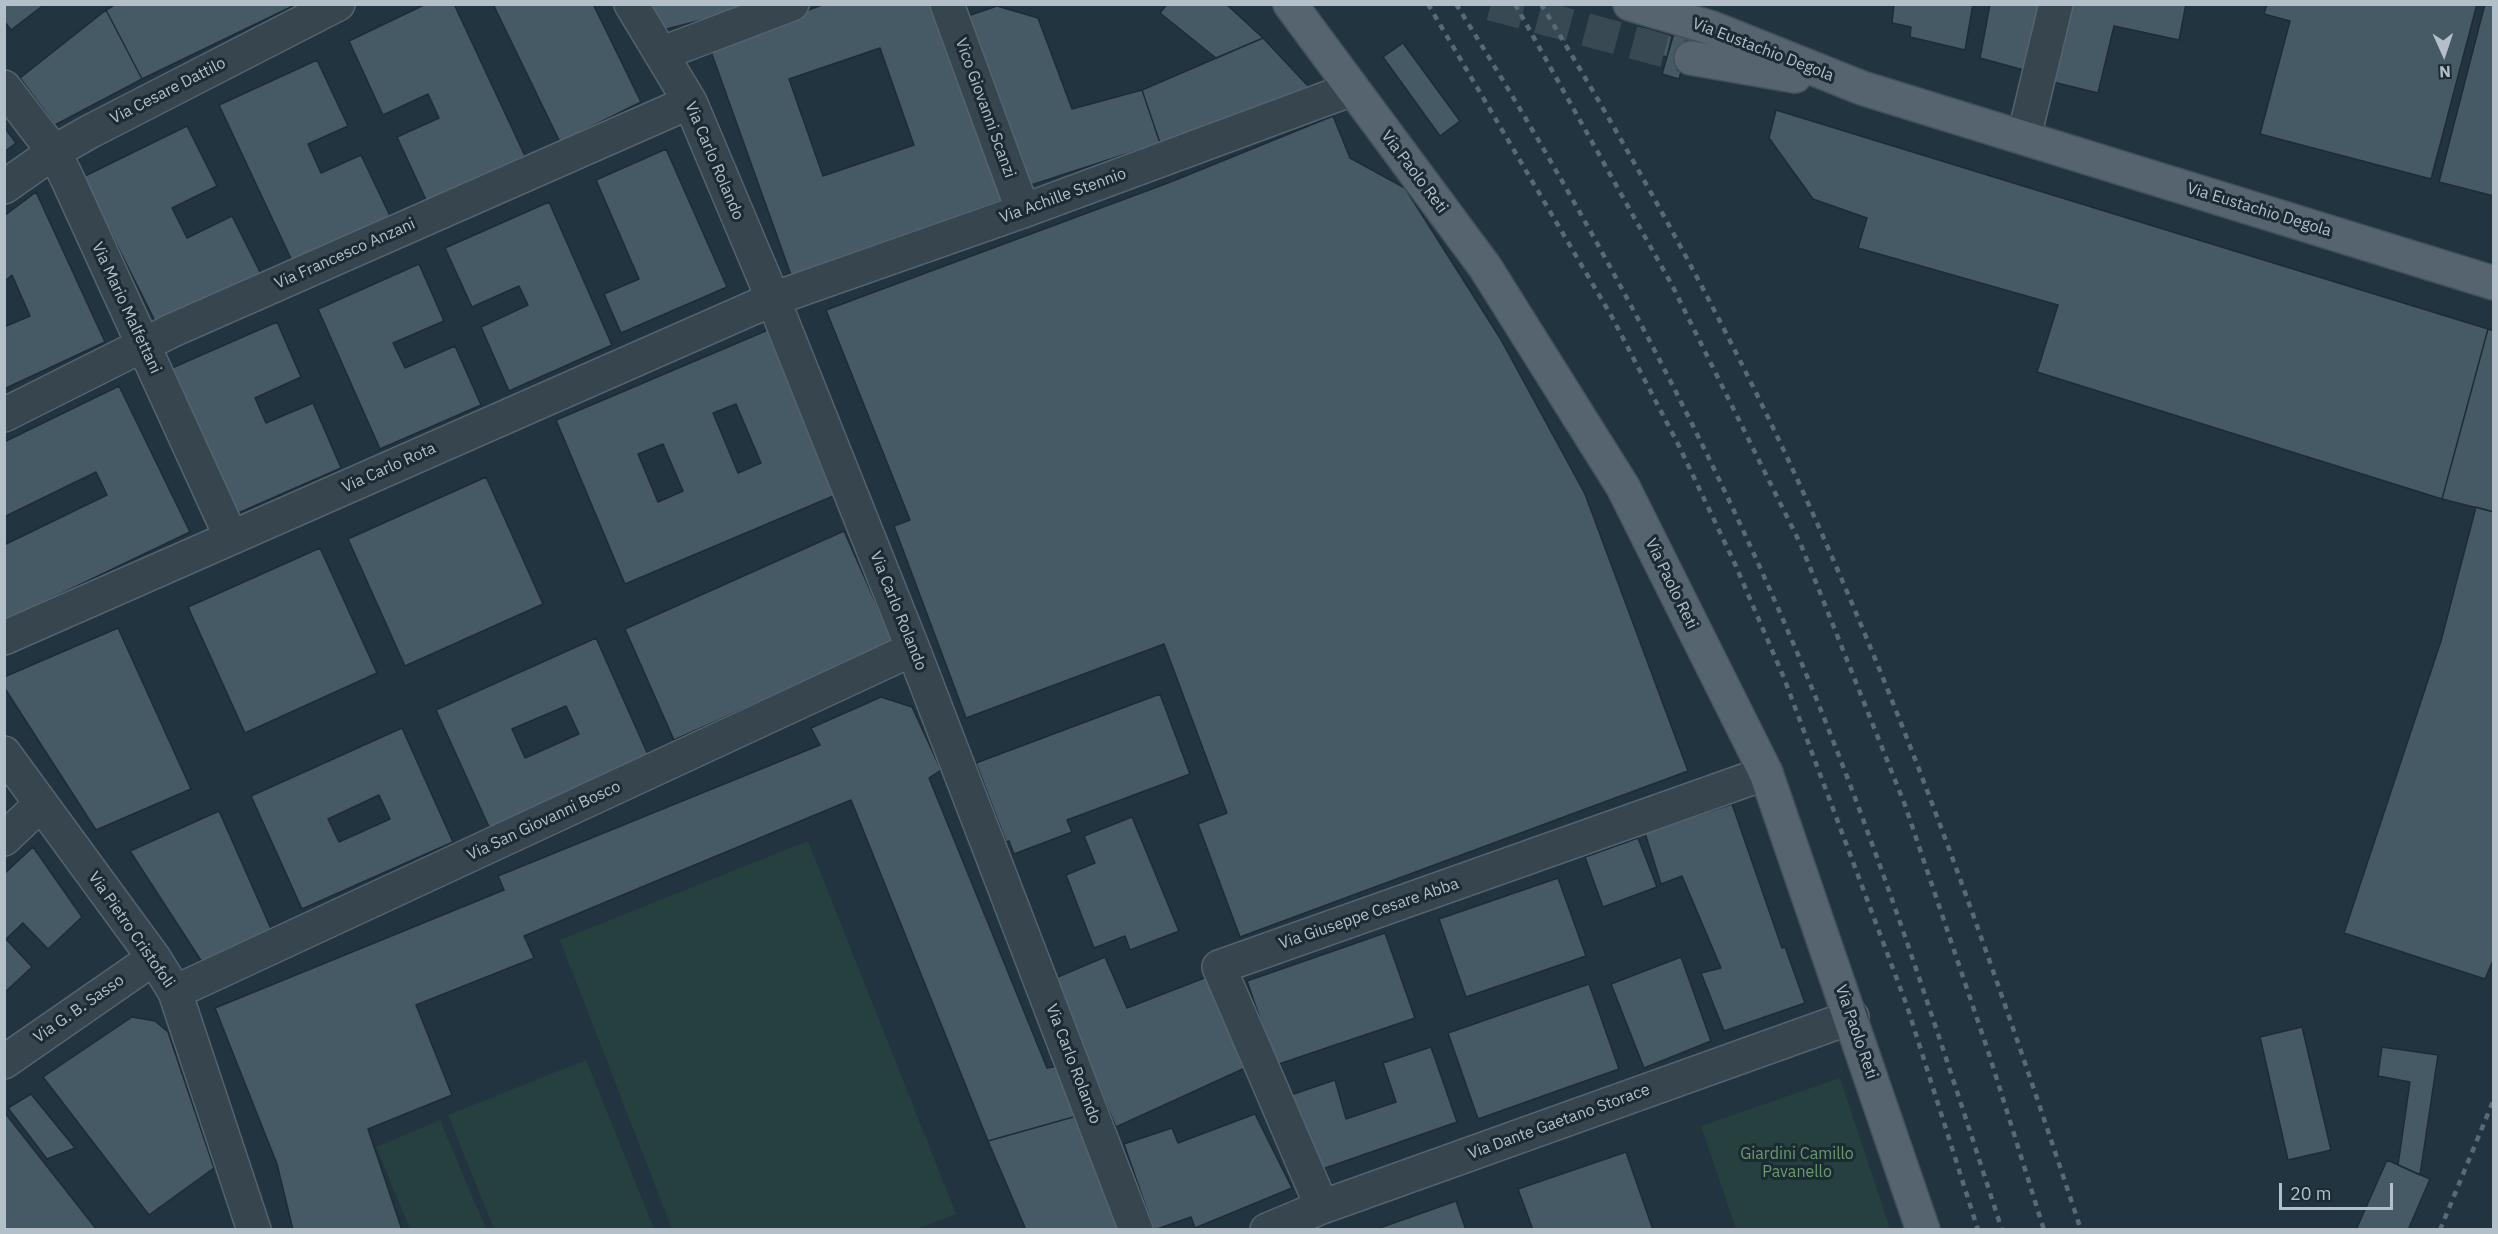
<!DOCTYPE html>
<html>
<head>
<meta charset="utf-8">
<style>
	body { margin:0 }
	#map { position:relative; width:2498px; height:1234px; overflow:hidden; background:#22343f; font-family:"IBM Plex Sans",sans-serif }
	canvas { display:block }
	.frame { position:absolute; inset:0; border:6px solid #b3c0ca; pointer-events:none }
	.north { position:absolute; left:2414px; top:24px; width:60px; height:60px; -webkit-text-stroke:4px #1c2a34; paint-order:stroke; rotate:177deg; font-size:16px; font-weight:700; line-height:24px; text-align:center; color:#b3c0ca }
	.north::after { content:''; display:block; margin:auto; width:21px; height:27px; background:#b3c0ca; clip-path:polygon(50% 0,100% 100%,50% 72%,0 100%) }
	.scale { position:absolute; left:2279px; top:1183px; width:114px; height:27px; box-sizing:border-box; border:3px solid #b3c0ca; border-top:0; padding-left:8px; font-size:18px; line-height:21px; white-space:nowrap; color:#b3c0ca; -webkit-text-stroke:4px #1c2a34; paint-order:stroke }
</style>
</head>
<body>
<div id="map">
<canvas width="2498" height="1234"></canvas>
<div class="frame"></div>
<div class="north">N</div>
<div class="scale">20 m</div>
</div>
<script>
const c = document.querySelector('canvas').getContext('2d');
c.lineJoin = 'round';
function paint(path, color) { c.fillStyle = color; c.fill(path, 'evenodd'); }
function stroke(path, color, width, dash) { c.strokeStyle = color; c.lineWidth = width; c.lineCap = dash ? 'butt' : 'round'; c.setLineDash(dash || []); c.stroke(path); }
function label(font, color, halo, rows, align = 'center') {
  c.font = font + ' "IBM Plex Sans",sans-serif'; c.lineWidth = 6; c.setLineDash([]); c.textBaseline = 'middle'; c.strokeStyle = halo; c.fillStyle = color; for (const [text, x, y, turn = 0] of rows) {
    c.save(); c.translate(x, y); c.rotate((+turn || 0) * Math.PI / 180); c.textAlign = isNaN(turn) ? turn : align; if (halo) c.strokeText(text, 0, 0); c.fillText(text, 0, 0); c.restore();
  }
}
paint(new Path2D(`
	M 808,841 L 956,1214 L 916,1229 L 672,1229 L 560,940 Z
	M 586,1060 L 654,1229 L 494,1229 L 448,1115 Z
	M 1840,1078 L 1890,1229 L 1736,1229 L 1701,1126 Z
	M 440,1120 L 486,1229 L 410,1229 L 376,1147 Z`), '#25403e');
const building = new Path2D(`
	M 4,4 L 45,4 L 11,30 L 4,21 Z
	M 116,4 L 297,4 L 142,79 L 106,10 Z
	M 426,4 L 454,4 L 525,156 L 427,202 L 397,137 L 439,118 L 428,94 L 383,115 L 349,41 Z
	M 493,4 L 593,4 L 641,102 L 560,142 Z
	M 644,4 L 764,4 L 659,31 Z
	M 825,4 L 938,4 L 1008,198 L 791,275 L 709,46 ZM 880,48 L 914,145 L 823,176 L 789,79 Z
	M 1167,4 L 1226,4 L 1263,38 L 1216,58 L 1160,13 Z
	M 1894,4 L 1973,4 L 1965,50 L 1910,37 L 1911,27 L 1892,23 Z
	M 1990,4 L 2044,4 L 2031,72 L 1980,58 Z
	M 2066,4 L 2186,4 L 2179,40 L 2114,26 L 2098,93 L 2049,81 Z
	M 2267,4 L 2477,4 L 2431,179 L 2260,134 L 2290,21 L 2264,14 Z
	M 2485,4 L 2494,4 L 2494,196 L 2439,182 Z
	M 997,6 L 1038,18 L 1072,109 L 1142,90 L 1160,143 L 1022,188 L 962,18 Z
	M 106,10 L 142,79 L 55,125 L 20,78 Z
	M 1644,27 L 1672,36 L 1667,57 L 1637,49 Z
	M 1674,33 L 1690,39 L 1679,79 L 1662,74 Z
	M 1263,38 L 1309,87 L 1160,143 L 1142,90 Z
	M 1403,43 L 1460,121 L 1440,136 L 1383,57 Z
	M 317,60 L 348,126 L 308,144 L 321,173 L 361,155 L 392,220 L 294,265 L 219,105 Z
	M 1776,110 L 2488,329 L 2442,499 L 2037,372 L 2058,305 L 1858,248 L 1867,218 L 1813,199 L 1769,138 Z
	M 1333,116 L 1350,158 L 1405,188 L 1500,338 L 1585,494 L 1688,771 L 1240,937 L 1198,824 L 1227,813 L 1164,644 L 966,718 L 894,526 L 910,520 L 826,310 L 1168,183 Z
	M 187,126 L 217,186 L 172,208 L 187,238 L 232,216 L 261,274 L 157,325 L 83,177 Z
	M 4,127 L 16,143 L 4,152 Z
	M 666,149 L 727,287 L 621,333 L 604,294 L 639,279 L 596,180 Z
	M 36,192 L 105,342 L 4,389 L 4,327 L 30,316 L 12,275 L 4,282 L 4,216 Z
	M 549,202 L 612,345 L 509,391 L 481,327 L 528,305 L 519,286 L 472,307 L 445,248 Z
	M 419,264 L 444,321 L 393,343 L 405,368 L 455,346 L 481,405 L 380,449 L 318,309 Z
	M 277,322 L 301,377 L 255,398 L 266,423 L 313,403 L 341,468 L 236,514 L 172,368 Z
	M 2488,329 L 2494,331 L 2494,512 L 2442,499 Z
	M 768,330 L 838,494 L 625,584 L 556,420 ZM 736,404 L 761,463 L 738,473 L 713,413 ZM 663,444 L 683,491 L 658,502 L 638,454 Z
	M 119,386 L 190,532 L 4,621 L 4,545 L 107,495 L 96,472 L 4,517 L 4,442 Z
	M 486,477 L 543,604 L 405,666 L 348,539 Z
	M 2476,507 L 2494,512 L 2494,958 L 2485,979 L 2344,933 L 2441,641 Z
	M 844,531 L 893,642 L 674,740 L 625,629 Z
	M 320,548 L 377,673 L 245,733 L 188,607 Z
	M 118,628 L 191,789 L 96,830 L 4,687 L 4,677 Z
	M 596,638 L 649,757 L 490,829 L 436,710 ZM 566,706 L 579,734 L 525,758 L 512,729 Z
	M 1160,694 L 1190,774 L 1067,820 L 1072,832 L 1014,854 L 1009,841 L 1006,842 L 976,763 Z
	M 881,697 L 912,707 L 941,770 L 929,778 L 1047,1068 L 1058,1066 L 1077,1116 L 988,1141 L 851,800 L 524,936 L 534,958 L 416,1005 L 452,1095 L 368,1129 L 402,1230 L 293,1230 L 277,1164 L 215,1008 L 504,890 L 498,876 L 820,745 L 811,728 Z
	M 402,728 L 453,842 L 302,909 L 251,796 ZM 379,795 L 390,819 L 339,842 L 328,819 Z
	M 1732,804 L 1782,948 L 1785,947 L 1805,1003 L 1724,1031 L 1701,973 L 1721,968 L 1682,876 L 1661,884 L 1645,833 Z
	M 219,811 L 272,931 L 202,962 L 130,851 Z
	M 1132,817 L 1179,931 L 1130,950 L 1125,936 L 1094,948 L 1066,875 L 1095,863 L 1084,836 Z
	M 1638,838 L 1657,887 L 1603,907 L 1585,857 Z
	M 33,847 L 82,917 L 48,949 L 23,923 L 6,939 L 32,967 L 4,993 L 4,874 Z
	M 1558,878 L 1586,956 L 1466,997 L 1439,919 Z
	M 1385,933 L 1415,1018 L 1276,1065 L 1247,981 Z
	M 1105,957 L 1127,1008 L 1207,977 L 1245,1068 L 1116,1127 L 1053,979 Z
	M 1681,957 L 1711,1041 L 1644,1068 L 1611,984 Z
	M 1589,984 L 1619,1069 L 1478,1119 L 1448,1033 Z
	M 132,1017 L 155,1021 L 168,1032 L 214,1168 L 149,1215 L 43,1077 Z
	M 2302,1027 L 2331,1150 L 2288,1160 L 2260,1037 Z
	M 1431,1047 L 1457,1122 L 1314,1172 L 1288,1096 L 1335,1080 L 1346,1119 L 1396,1102 L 1383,1063 Z
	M 2382,1047 L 2438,1055 L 2420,1175 L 2398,1165 L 2410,1082 L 2378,1076 Z
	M 31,1094 L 75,1148 L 47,1159 L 8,1108 Z
	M 5,1113 L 97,1230 L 4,1230 Z
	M 1255,1114 L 1292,1188 L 1195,1228 L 1191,1217 L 1154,1230 L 1124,1144 L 1172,1128 L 1178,1143 Z
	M 1077,1116 L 1123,1230 L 1026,1230 L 988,1141 Z
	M 1626,1152 L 1653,1230 L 1533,1230 L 1518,1189 Z
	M 2387,1160 L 2430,1179 L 2408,1230 L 2356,1230 Z
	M 1456,1201 L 1466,1230 L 1374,1230 Z`);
paint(building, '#465a65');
stroke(building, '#1e2c36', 1.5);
stroke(new Path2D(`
	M 1491,4 L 1691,58`), '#384954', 33, [33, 16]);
const minor = new Path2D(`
	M 631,4 L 690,102 L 773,299 L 913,649 L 1136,1230
	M 947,4 L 1023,211
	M 663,53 L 792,4
	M 4,87 L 54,152 L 67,178 L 231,537
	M 2024,137 L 2056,4
	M 4,187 L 54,152 L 89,132 L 338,4
	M 4,415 L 173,330 L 690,102
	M 4,638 L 773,299 L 1023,211 L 1352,89
	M 4,753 L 154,958 L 175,992 L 254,1230
	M 4,839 L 40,805
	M 175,992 L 913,649
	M 4,1062 L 154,958
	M 1322,1207 L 1219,967 L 1766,773
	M 1267,1230 L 1322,1207 L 1852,1017`);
const major = new Path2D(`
	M 1290,4 L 1485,267 L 1623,487 L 1766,773 L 1923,1230
	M 1630,4 L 1712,28 L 1862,88 L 2494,283
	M 1691,58 L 1795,76`);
stroke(minor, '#55636d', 36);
stroke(major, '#43515b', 36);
stroke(minor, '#37454f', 33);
stroke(major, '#55646f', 33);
stroke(new Path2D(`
	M 1428,4 L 1612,317 L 1679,446 L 1735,564 L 1784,678 L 1907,1006 L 1978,1230
	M 1456,4 C 1591,220 1712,446 1809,681 C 1883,860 1942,1045 2002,1230
	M 1515,4 L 1673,287 L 1801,545 L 1905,805 L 1989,1054 L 2044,1230
	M 1541,4 C 1646,177 1744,356 1825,541 C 1924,765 2004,997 2081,1230
	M 2440,1230 L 2494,1099`), '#586a76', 4.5, [6, 6]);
label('16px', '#b3c0ca', '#1c2a34', [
	["Via Eustachio Degola",1763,50,21],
	["Via Cesare Dattilo",168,91,-27],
	["Vico Giovanni Scanzi",985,108,70],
	["Via Carlo Rolando",714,161,67],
	["Via Paolo Reti",1414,172,53],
	["Via Achille Stennio",1063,196,-20],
	["Via Eustachio Degola",2259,210,17],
	["Via Francesco Anzani",345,254,-24],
	["Via Mario Malfettani",126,308,65],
	["Via Carlo Rota",389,468,-24],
	["Via Paolo Reti",1671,584,64],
	["Via Carlo Rolando",898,611,68],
	["Via San Giovanni Bosco",544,821,-25],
	["Via Giuseppe Cesare Abba",1369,914,-19],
	["Via Pietro Cristofoli",131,930,55],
	["Via G. B. Sasso",79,1009,-35],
	["Via Paolo Reti",1856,1032,71],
	["Via Carlo Rolando",1073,1064,69],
	["Via Dante Gaetano Storace",1559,1122,-20]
]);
label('16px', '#689c6b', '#1c2a34', [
	["Giardini Camillo",1797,1154],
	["Pavanello",1797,1172]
]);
</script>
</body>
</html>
